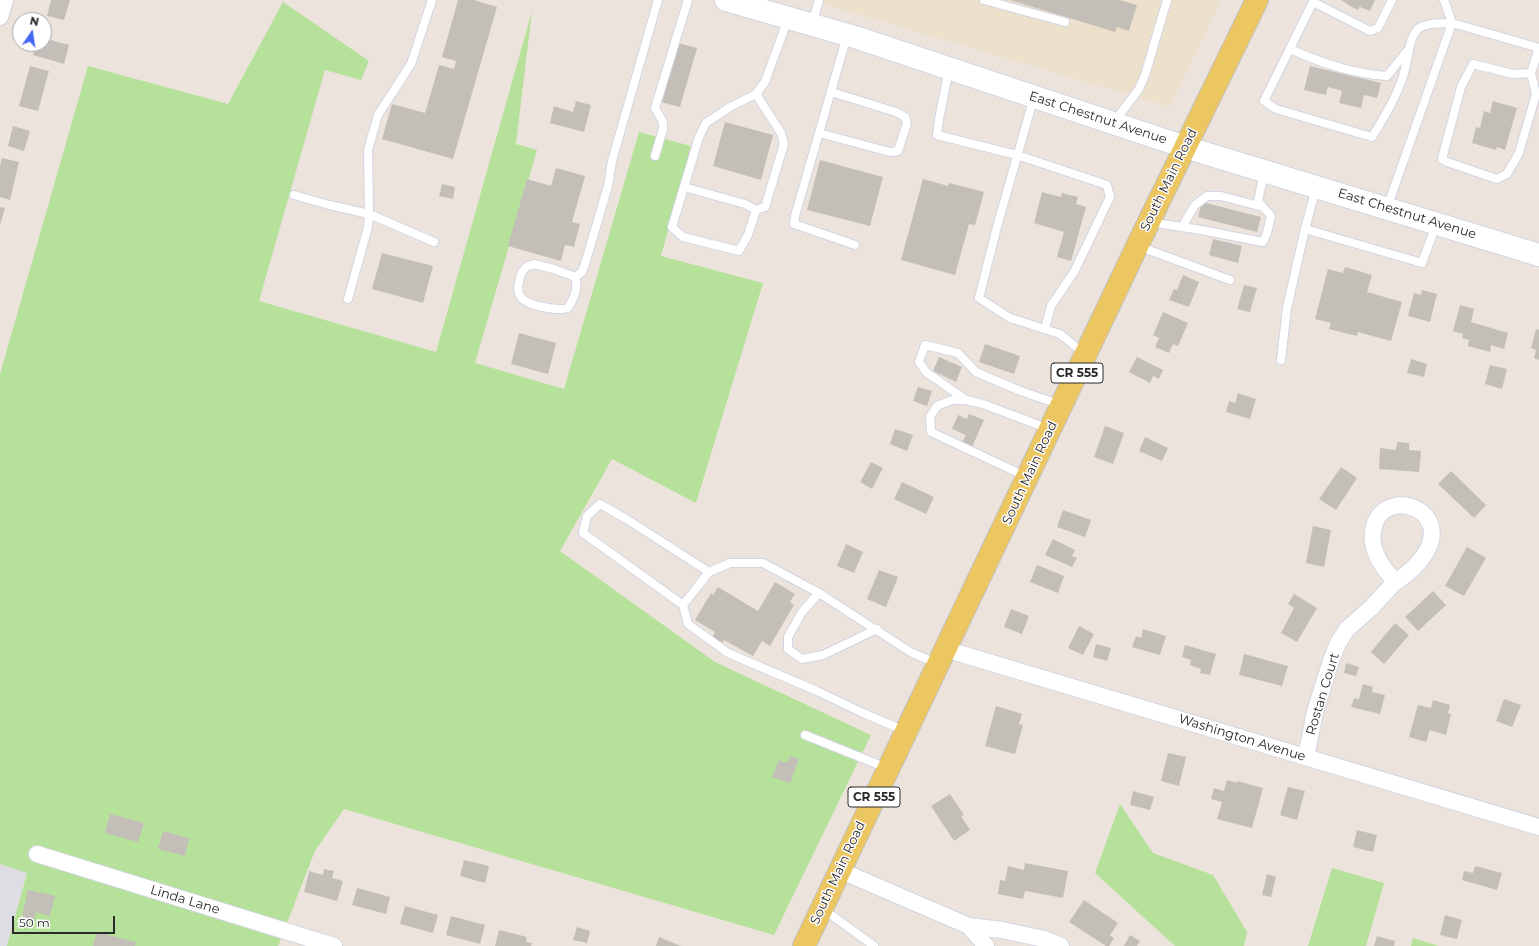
<!DOCTYPE html>
<html>
<head>
<meta charset="utf-8">
<style>
	body { margin:0 }
	#map { position:relative; width:1539px; height:946px; overflow:hidden; background:#ece4dc; font-family:Montserrat,sans-serif }
	canvas { display:block }
	.north { position:absolute; left:12px; top:12px; width:40px; height:40px; box-sizing:border-box; background:#fff; border:1px solid #aaa; border-radius:50%; rotate:13deg; font-size:11px; font-weight:700; line-height:16px; text-align:center; color:#2a2a2a }
	.north::after { content:''; display:block; margin:auto; width:14px; height:18px; background:#4169f4; clip-path:polygon(50% 0,100% 100%,50% 72%,0 100%) }
	.scale { position:absolute; left:12px; top:916px; width:103px; height:18px; box-sizing:border-box; border:2px solid #2a2a2a; border-top:0; padding-left:5px; font-size:12px; line-height:14px; white-space:nowrap; color:#2a2a2a; -webkit-text-stroke:3px #fff; paint-order:stroke }
</style>
</head>
<body>
<div id="map">
<canvas width="1539" height="946"></canvas>
<div class="north">N</div>
<div class="scale">50 m</div>
</div>
<script>
const c = document.querySelector('canvas').getContext('2d');
c.lineJoin = 'round';
function paint(path, color) { c.fillStyle = color; c.fill(path, 'evenodd'); }
function stroke(path, color, width, dash) { c.strokeStyle = color; c.lineWidth = width; c.lineCap = dash ? 'butt' : 'round'; c.setLineDash(dash || []); c.stroke(path); }
function label(font, color, halo, rows, align = 'center') {
  c.font = font + ' Montserrat,sans-serif'; c.lineWidth = 3; c.setLineDash([]); c.textBaseline = 'middle'; c.strokeStyle = halo; c.fillStyle = color; for (const [text, x, y, turn = 0] of rows) {
    c.save(); c.translate(x, y); c.rotate((+turn || 0) * Math.PI / 180); c.textAlign = isNaN(turn) ? turn : align; if (halo) c.strokeText(text, 0, 0); c.fillText(text, 0, 0); c.restore();
  }
}
paint(new Path2D(`
	M 0,864 L 27,872 L 7,946 L 0,946 Z`), '#dfdde4');
paint(new Path2D(`
	M 810,0 L 1221,0 L 1170,107 Z`), '#ede1cc');
paint(new Path2D(`
	M 283,2 L 369,61 L 361,80 L 325,70 L 259,301 L 436,352 L 532,11 L 516,144 L 537,150 L 475,363 L 564,389 L 639,132 L 691,146 L 661,256 L 763,283 L 696,503 L 612,459 L 560,551 L 715,662 L 871,735 L 774,935 L 344,809 L 315,851 L 278,946 L 7,946 L 27,873 L 0,864 L 0,374 L 88,66 L 228,104 Z
	M 1120,804 L 1153,853 L 1213,875 L 1247,932 L 1244,946 L 1175,946 L 1095,873 Z
	M 1332,868 L 1384,883 L 1366,946 L 1308,946 Z
	M 1413,938 L 1439,946 L 1411,946 Z`), '#b5e19a');
paint(new Path2D(`
	M 51,0 L 70,0 L 64,20 L 47,16 Z
	M 458,0 L 474,0 L 497,7 L 453,159 L 382,139 L 392,104 L 425,113 L 439,65 L 454,69 L 456,61 L 442,57 Z
	M 1010,0 L 1119,0 L 1137,5 L 1129,31 L 1117,27 L 1115,32 Z
	M 1342,0 L 1375,0 L 1370,11 L 1360,7 L 1358,10 L 1348,5 L 1348,4 L 1342,1 Z
	M 44,38 L 69,45 L 64,64 L 33,55 L 36,44 L 44,44 Z
	M 678,43 L 697,48 L 680,107 L 661,102 Z
	M 30,66 L 49,71 L 38,111 L 19,106 Z
	M 1310,66 L 1381,83 L 1377,98 L 1364,95 L 1361,108 L 1339,103 L 1342,91 L 1328,87 L 1326,95 L 1304,90 Z
	M 576,101 L 591,105 L 584,132 L 550,123 L 554,106 L 573,112 Z
	M 1493,101 L 1517,108 L 1505,150 L 1497,147 L 1496,150 L 1472,143 L 1476,127 L 1480,128 L 1484,111 L 1490,113 Z
	M 725,122 L 773,135 L 761,180 L 713,166 Z
	M 13,126 L 30,131 L 24,151 L 8,146 Z
	M 2,158 L 19,162 L 10,200 L 0,197 L 0,166 Z
	M 820,160 L 883,177 L 870,226 L 807,210 Z
	M 556,168 L 585,176 L 572,222 L 580,224 L 574,247 L 565,245 L 561,261 L 508,246 L 527,179 L 551,186 Z
	M 923,179 L 948,186 L 949,183 L 984,192 L 975,225 L 969,224 L 955,275 L 901,260 Z
	M 442,184 L 455,187 L 453,199 L 439,196 Z
	M 1042,192 L 1061,197 L 1062,193 L 1078,197 L 1076,204 L 1086,207 L 1071,261 L 1057,257 L 1064,232 L 1034,223 Z
	M 1202,202 L 1261,217 L 1257,232 L 1198,217 Z
	M 0,207 L 5,208 L 0,225 Z
	M 1213,239 L 1242,246 L 1238,263 L 1209,255 Z
	M 382,253 L 433,266 L 423,303 L 372,289 Z
	M 1345,267 L 1372,275 L 1367,292 L 1402,302 L 1391,341 L 1358,332 L 1357,336 L 1329,329 L 1331,323 L 1315,319 L 1328,269 L 1343,273 Z
	M 1183,275 L 1199,282 L 1189,307 L 1169,300 L 1174,289 L 1177,290 Z
	M 1244,285 L 1257,288 L 1250,312 L 1237,309 Z
	M 1422,290 L 1437,294 L 1430,322 L 1408,316 L 1414,293 L 1421,295 Z
	M 1460,305 L 1474,309 L 1471,322 L 1508,333 L 1504,349 L 1491,345 L 1490,352 L 1468,346 L 1469,340 L 1462,338 L 1463,334 L 1453,331 Z
	M 1163,312 L 1188,323 L 1178,346 L 1173,344 L 1169,353 L 1155,347 L 1159,338 L 1153,335 Z
	M 1536,329 L 1539,330 L 1539,360 L 1534,358 L 1536,350 L 1531,348 Z
	M 519,333 L 556,343 L 548,374 L 511,364 Z
	M 985,344 L 1020,356 L 1014,374 L 979,362 Z
	M 939,357 L 962,367 L 956,382 L 933,371 Z
	M 1137,357 L 1163,370 L 1159,379 L 1153,376 L 1150,383 L 1129,372 Z
	M 1411,359 L 1427,364 L 1424,377 L 1407,373 Z
	M 1490,365 L 1507,369 L 1502,389 L 1485,384 Z
	M 918,387 L 932,391 L 927,406 L 913,401 Z
	M 1238,393 L 1256,399 L 1250,419 L 1226,412 L 1229,401 L 1235,403 Z
	M 969,414 L 984,420 L 972,447 L 962,443 L 966,435 L 952,429 L 958,415 L 967,419 Z
	M 1105,426 L 1124,433 L 1113,464 L 1094,457 Z
	M 895,429 L 913,435 L 907,451 L 890,444 Z
	M 1145,437 L 1168,448 L 1162,461 L 1139,451 Z
	M 1397,442 L 1409,443 L 1409,450 L 1421,451 L 1419,472 L 1379,469 L 1380,448 L 1396,450 Z
	M 871,462 L 883,468 L 872,489 L 860,482 Z
	M 1341,467 L 1357,478 L 1336,510 L 1319,499 Z
	M 1451,471 L 1486,505 L 1474,518 L 1438,484 Z
	M 902,482 L 934,497 L 926,514 L 894,499 Z
	M 1063,510 L 1091,520 L 1085,537 L 1057,527 Z
	M 1313,526 L 1331,530 L 1324,567 L 1306,563 Z
	M 1053,539 L 1075,550 L 1072,556 L 1077,558 L 1072,567 L 1045,555 Z
	M 846,544 L 863,552 L 854,573 L 837,566 Z
	M 1467,547 L 1486,558 L 1464,596 L 1445,586 Z
	M 1037,565 L 1064,576 L 1058,593 L 1030,582 Z
	M 879,570 L 898,577 L 886,607 L 867,599 Z
	M 775,582 L 795,594 L 790,602 L 794,605 L 770,646 L 762,641 L 753,656 L 724,640 L 721,645 L 711,640 L 715,632 L 695,620 L 711,593 L 713,595 L 718,587 L 758,611 Z
	M 1433,591 L 1446,605 L 1418,631 L 1405,617 Z
	M 1294,594 L 1317,608 L 1297,642 L 1281,633 L 1294,608 L 1288,604 Z
	M 1011,609 L 1029,616 L 1022,634 L 1004,627 Z
	M 1395,623 L 1409,635 L 1384,664 L 1371,652 Z
	M 1079,626 L 1094,634 L 1083,655 L 1068,648 Z
	M 1143,629 L 1166,636 L 1160,655 L 1132,647 L 1136,636 L 1141,638 Z
	M 1096,644 L 1111,648 L 1107,661 L 1093,657 Z
	M 1185,645 L 1216,654 L 1210,675 L 1200,673 L 1201,669 L 1190,665 L 1191,660 L 1182,657 Z
	M 1244,654 L 1288,666 L 1282,686 L 1239,675 Z
	M 1346,663 L 1359,667 L 1356,676 L 1344,673 Z
	M 1363,684 L 1373,687 L 1372,692 L 1385,695 L 1380,714 L 1351,707 L 1354,698 L 1359,699 Z
	M 1504,699 L 1521,705 L 1512,727 L 1496,721 Z
	M 1433,700 L 1450,705 L 1448,713 L 1451,714 L 1446,735 L 1430,730 L 1426,742 L 1409,737 L 1418,705 L 1431,708 Z
	M 996,706 L 1022,714 L 1019,724 L 1023,725 L 1015,754 L 985,746 Z
	M 1168,753 L 1186,757 L 1179,786 L 1161,781 Z
	M 790,756 L 799,759 L 790,783 L 772,777 L 779,760 L 787,763 Z
	M 1227,780 L 1237,783 L 1237,781 L 1263,788 L 1252,828 L 1217,819 L 1222,802 L 1211,799 L 1214,788 L 1224,791 Z
	M 1288,787 L 1305,791 L 1297,820 L 1280,815 Z
	M 1133,791 L 1154,797 L 1150,810 L 1130,805 Z
	M 950,794 L 964,815 L 961,816 L 970,830 L 954,841 L 931,806 Z
	M 110,814 L 144,823 L 138,842 L 105,833 Z
	M 1357,830 L 1377,835 L 1373,852 L 1353,847 Z
	M 163,831 L 189,838 L 185,856 L 158,849 Z
	M 464,860 L 489,866 L 485,883 L 460,876 Z
	M 1025,863 L 1068,871 L 1063,898 L 1025,891 L 1023,899 L 998,894 L 1000,880 L 1005,881 L 1008,866 L 1024,870 Z
	M 1475,866 L 1502,873 L 1497,890 L 1462,880 L 1464,871 L 1473,873 Z
	M 324,869 L 334,871 L 332,878 L 343,881 L 337,901 L 304,892 L 309,871 L 323,875 Z
	M 1267,874 L 1276,877 L 1271,897 L 1262,895 Z
	M 357,888 L 390,897 L 386,914 L 352,905 Z
	M 28,890 L 55,896 L 50,916 L 36,912 L 34,921 L 22,918 Z
	M 1084,900 L 1118,923 L 1110,935 L 1114,938 L 1109,946 L 1106,946 L 1069,922 Z
	M 405,906 L 438,915 L 433,933 L 400,924 Z
	M 1445,915 L 1462,920 L 1457,939 L 1440,935 Z
	M 451,916 L 485,925 L 480,944 L 446,935 Z
	M 577,927 L 590,931 L 587,943 L 573,940 Z
	M 499,930 L 527,937 L 526,942 L 532,943 L 531,946 L 495,946 Z
	M 97,932 L 136,942 L 135,946 L 93,946 Z
	M 1130,935 L 1140,941 L 1137,946 L 1124,946 Z
	M 1377,936 L 1395,941 L 1394,946 L 1374,946 Z
	M 659,937 L 681,946 L 656,946 Z`), '#c4beb9');
const lane = new Path2D(`
	M 984,0 L 1065,22
	M 1314,0 L 1264,101 L 1276,109 L 1372,137 C 1385,116 1401,90 1406,65 C 1409,54 1409,37 1419,28 C 1428,22 1442,24 1452,23 L 1387,208
	M 1444,0 L 1452,23 L 1539,48
	M 1313,2 L 1370,31 L 1378,28 L 1392,0
	M 812,24 L 819,0
	M 847,36 L 795,216 L 794,224 L 855,245
	M 1290,49 C 1321,63 1353,74 1387,76 L 1408,50
	M 949,69 L 939,119 L 937,135 L 1017,155 L 1107,185 L 1110,197 L 1074,272 L 1051,306 L 1045,329
	M 1531,73 L 1513,74 L 1473,64 L 1461,87 L 1442,159 L 1447,162 L 1497,179 L 1507,174 L 1519,153 L 1536,94 L 1531,73 L 1539,48
	M 756,94 L 781,133 L 784,144 L 765,207 L 756,210
	M 1034,97 L 997,227 L 979,298 L 1010,318 L 1060,334 L 1085,354
	M 1114,122 L 1139,89 L 1145,75 L 1167,0
	M 819,133 L 890,152 L 898,151 L 907,123 L 905,117 L 896,112 L 831,92
	M 655,156 L 663,129 L 663,122 L 655,108 L 688,0
	M 684,187 L 745,204 L 756,210 L 748,235 L 739,251 L 683,237 L 672,227 L 699,137 L 706,123 L 730,107 L 756,94 L 765,82 L 788,19
	M 294,195 L 329,205 L 369,214 L 434,242
	M 1150,222 L 1201,230 L 1263,242 L 1267,233 L 1271,216 L 1258,201 L 1264,173
	M 1182,227 L 1195,205 L 1207,196 L 1221,196 L 1263,207
	M 1305,229 L 1422,263 L 1436,225
	M 1138,246 L 1230,280
	M 534,264 L 554,269 L 575,277 C 579,288 574,298 568,308 C 558,311 527,306 521,297 C 515,290 520,270 528,266 C 530,265 532,265 534,264 Z
	M 575,277 L 582,272 L 585,264 L 608,186 L 612,161 L 658,0
	M 348,299 L 368,227 L 369,214 L 368,150 L 378,115 L 411,64 L 432,0
	M 1281,360 L 1287,308 L 1305,229 L 1316,188
	M 966,400 L 926,372 L 919,362 L 925,345 L 958,353 L 976,372 L 1018,390 L 1061,405
	M 1027,477 L 931,432 L 930,417 L 937,406 L 952,400 L 966,400 L 983,404 L 1049,429
	M 819,593 L 802,612 L 788,637 L 788,649 L 802,659 L 823,655 L 877,629
	M 683,605 L 709,572
	M 905,731 L 863,713 L 817,691 L 728,653 L 688,624 L 683,605 L 583,533 L 587,516 L 600,504 L 628,520 L 709,572 L 730,563 L 763,563 L 819,593 L 912,653 L 937,663
	M 805,735 L 887,768
	M 823,909 L 874,946`);
const street = new Path2D(`
	M 0,17 L 5,0
	M 945,649 L 1539,827
	M 1306,757 L 1315,712 L 1331,661 L 1338,643 L 1347,629 L 1372,607 L 1393,584 C 1487,521 1382,474 1373,531 C 1370,550 1383,569 1396,582
	M 37,854 L 334,946
	M 839,870 L 969,926 L 1002,930 L 1044,939 L 1061,946
	M 969,926 L 986,946`);
const secondary = new Path2D(`
	M 726,0 L 858,38 L 1185,147 L 1539,255`);
const primary = new Path2D(`
	M 804,946 L 1141,238 L 1257,0`);
stroke(lane, '#d2d5e2', 10);
stroke(street, '#d2d5e2', 18);
stroke(secondary, '#d2d5e2', 24);
stroke(primary, '#c3c3c3', 24);
stroke(lane, '#fff', 8);
stroke(street, '#fff', 16);
stroke(secondary, '#fff', 22);
stroke(primary, '#ecc661', 22);
for (const [x, y, w] of [
	[1077,373,52],
	[874,797,52]
]) { const box = new Path2D(); box.roundRect(x - w / 2, y - 10, w, 20, 3); c.fillStyle = '#fff'; c.fill(box); stroke(box, '#2a2a2a', 1); }
label('bold 12px', '#2a2a2a', null, [
	["CR 555",1077,373],
	["CR 555",874,797]
]);
label('13px', '#2a2a2a', '#fff', [
	["East Chestnut Avenue",1098,118,18],
	["South Main Road",1169,180,-64],
	["East Chestnut Avenue",1407,214,17],
	["South Main Road",1030,473,-65],
	["Rostan Court",1323,694,-73],
	["Washington Avenue",1242,738,17],
	["South Main Road",838,873,-65],
	["Linda Lane",185,900,17]
]);
</script>
</body>
</html>
